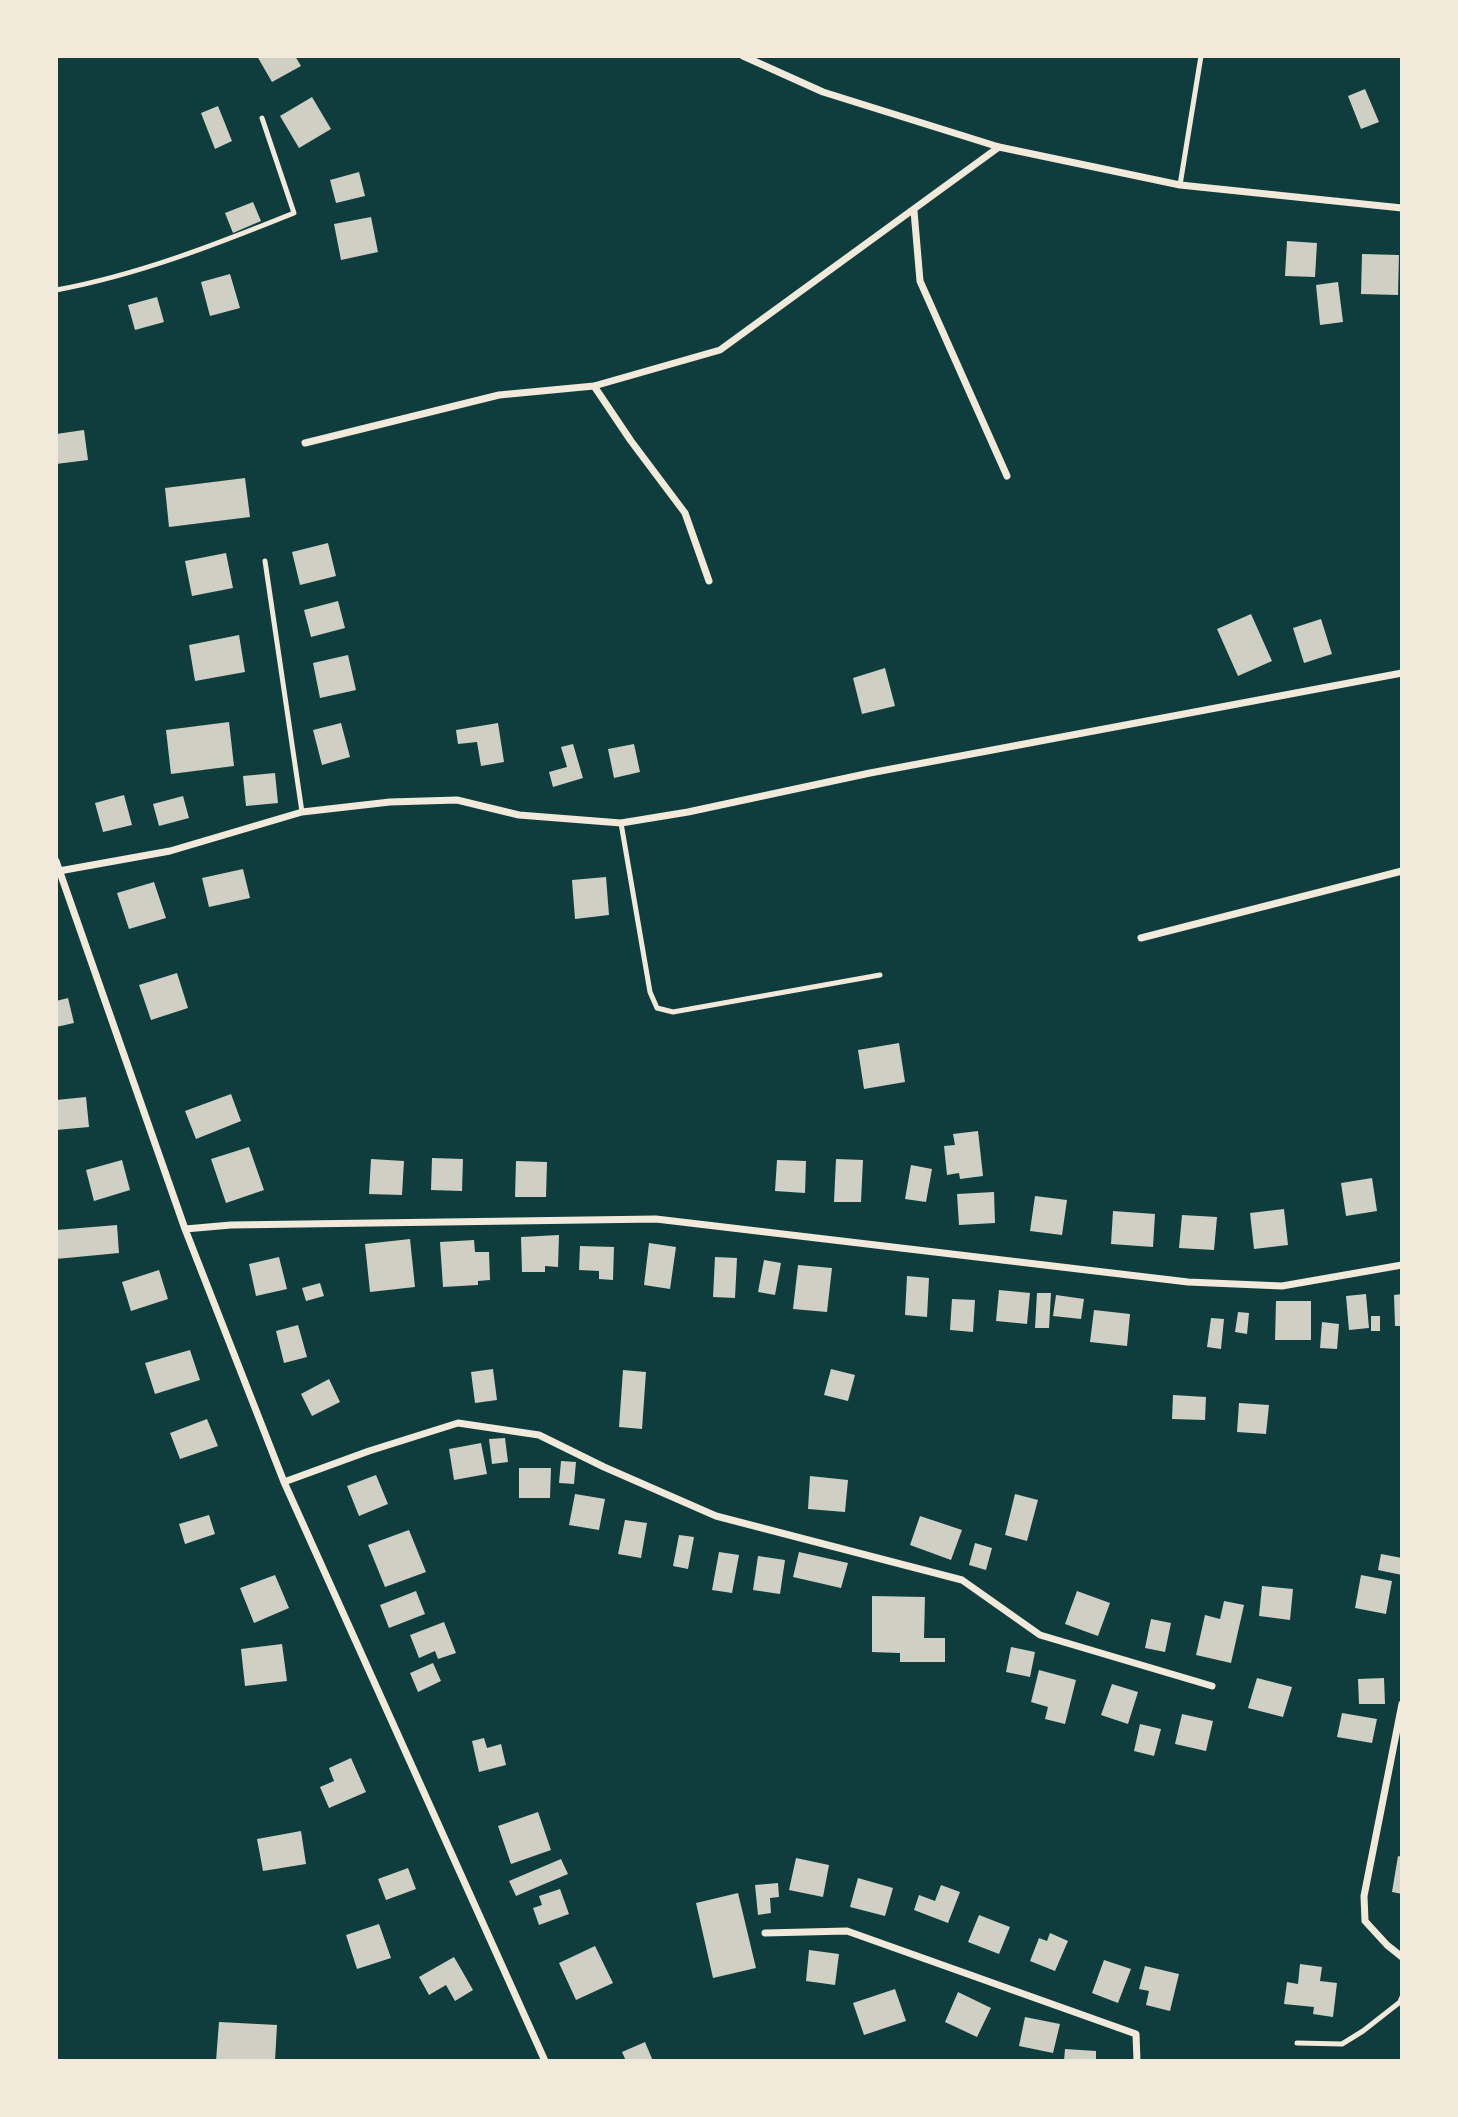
<!DOCTYPE html>
<html>
<head>
<meta charset="utf-8">
<style>
	body { margin:0 }
	#map { position:relative; width:1458px; height:2117px; overflow:hidden; background:#0f3d3e; font-family:"Nunito Sans",sans-serif }
	canvas { display:block }
	.frame { position:absolute; inset:0; border:58px solid #f1e9da; pointer-events:none }
</style>
</head>
<body>
<div id="map">
<canvas width="1458" height="2117"></canvas>
<div class="frame"></div>
</div>
<script>
const c = document.querySelector('canvas').getContext('2d');
c.lineJoin = 'round';
function paint(path, color) { c.fillStyle = color; c.fill(path, 'evenodd'); }
function stroke(path, color, width, dash) { c.strokeStyle = color; c.lineWidth = width; c.lineCap = dash ? 'butt' : 'round'; c.setLineDash(dash || []); c.stroke(path); }
paint(new Path2D(`
	M 257,56 L 295,56 L 301,66 L 272,82 Z
	M 1365,89 L 1379,122 L 1361,129 L 1348,96 Z
	M 312,97 L 331,129 L 299,148 L 280,116 Z
	M 218,106 L 232,141 L 215,149 L 201,113 Z
	M 359,172 L 365,196 L 336,203 L 330,180 Z
	M 253,202 L 261,221 L 233,233 L 225,213 Z
	M 371,217 L 378,252 L 341,260 L 334,224 Z
	M 1287,241 L 1317,243 L 1315,277 L 1285,276 Z
	M 1362,254 L 1399,255 L 1398,295 L 1361,294 Z
	M 230,274 L 240,308 L 210,316 L 201,282 Z
	M 1338,282 L 1343,322 L 1320,325 L 1316,285 Z
	M 157,297 L 164,322 L 135,330 L 128,305 Z
	M 84,430 L 88,460 L 56,464 L 56,434 Z
	M 245,478 L 250,517 L 169,527 L 165,488 Z
	M 328,543 L 336,576 L 300,585 L 292,552 Z
	M 226,553 L 233,588 L 192,596 L 185,561 Z
	M 338,601 L 345,628 L 311,637 L 304,610 Z
	M 1251,614 L 1272,661 L 1238,676 L 1217,629 Z
	M 1321,619 L 1332,654 L 1304,663 L 1293,628 Z
	M 239,635 L 245,672 L 195,681 L 189,645 Z
	M 348,655 L 356,690 L 320,698 L 313,663 Z
	M 885,668 L 895,706 L 862,714 L 853,678 Z
	M 229,722 L 234,766 L 171,774 L 166,730 Z
	M 341,723 L 350,757 L 322,765 L 313,730 Z
	M 498,723 L 504,762 L 481,766 L 477,742 L 458,744 L 456,730 Z
	M 573,744 L 583,778 L 553,787 L 549,772 L 567,767 L 561,747 Z
	M 634,744 L 640,772 L 614,778 L 608,749 Z
	M 275,773 L 278,803 L 246,806 L 243,776 Z
	M 124,795 L 132,825 L 103,832 L 95,803 Z
	M 183,796 L 189,818 L 159,826 L 153,804 Z
	M 243,869 L 250,898 L 209,907 L 202,878 Z
	M 606,877 L 609,915 L 575,919 L 572,880 Z
	M 154,882 L 166,918 L 129,929 L 117,893 Z
	M 177,973 L 188,1008 L 151,1020 L 139,985 Z
	M 68,998 L 74,1023 L 56,1027 L 56,1001 Z
	M 899,1043 L 905,1082 L 864,1089 L 858,1050 Z
	M 231,1094 L 241,1121 L 196,1139 L 185,1111 Z
	M 86,1097 L 89,1127 L 56,1130 L 56,1100 Z
	M 978,1131 L 983,1176 L 960,1179 L 959,1173 L 947,1175 L 944,1146 L 955,1145 L 953,1134 Z
	M 249,1147 L 264,1190 L 226,1203 L 211,1159 Z
	M 432,1158 L 463,1159 L 462,1191 L 431,1190 Z
	M 371,1159 L 404,1161 L 402,1195 L 369,1194 Z
	M 836,1159 L 863,1160 L 861,1202 L 834,1202 Z
	M 122,1160 L 130,1190 L 94,1201 L 86,1170 Z
	M 777,1160 L 806,1161 L 805,1193 L 775,1191 Z
	M 516,1161 L 547,1162 L 546,1197 L 515,1197 Z
	M 911,1165 L 932,1169 L 926,1202 L 905,1199 Z
	M 1372,1178 L 1377,1211 L 1346,1216 L 1341,1183 Z
	M 994,1192 L 995,1223 L 959,1225 L 957,1194 Z
	M 1035,1196 L 1067,1200 L 1062,1235 L 1030,1231 Z
	M 1284,1209 L 1288,1245 L 1254,1249 L 1250,1213 Z
	M 1113,1211 L 1155,1214 L 1153,1247 L 1111,1244 Z
	M 1182,1215 L 1217,1217 L 1214,1250 L 1179,1248 Z
	M 117,1225 L 119,1253 L 56,1259 L 56,1230 Z
	M 559,1235 L 558,1267 L 545,1266 L 545,1272 L 522,1272 L 521,1237 Z
	M 410,1239 L 415,1287 L 370,1292 L 365,1244 Z
	M 474,1240 L 475,1252 L 489,1252 L 490,1280 L 478,1281 L 478,1285 L 443,1287 L 440,1242 Z
	M 649,1243 L 676,1247 L 670,1289 L 644,1285 Z
	M 580,1246 L 614,1247 L 613,1280 L 599,1279 L 599,1271 L 579,1270 Z
	M 279,1257 L 287,1289 L 256,1296 L 249,1264 Z
	M 715,1257 L 737,1258 L 735,1298 L 713,1297 Z
	M 764,1260 L 781,1263 L 775,1295 L 758,1292 Z
	M 798,1265 L 832,1268 L 827,1312 L 793,1309 Z
	M 159,1270 L 168,1299 L 131,1311 L 122,1282 Z
	M 907,1276 L 929,1278 L 927,1317 L 905,1315 Z
	M 320,1283 L 324,1296 L 306,1301 L 302,1288 Z
	M 999,1290 L 1030,1293 L 1027,1324 L 996,1321 Z
	M 1037,1293 L 1051,1293 L 1049,1328 L 1035,1328 Z
	M 1366,1294 L 1369,1328 L 1349,1330 L 1346,1296 Z
	M 1402,1294 L 1402,1326 L 1395,1326 L 1394,1295 Z
	M 1056,1295 L 1084,1299 L 1081,1319 L 1053,1316 Z
	M 952,1299 L 975,1300 L 973,1332 L 950,1330 Z
	M 1276,1301 L 1311,1301 L 1311,1340 L 1275,1340 Z
	M 1094,1310 L 1130,1314 L 1127,1346 L 1090,1342 Z
	M 1238,1312 L 1249,1313 L 1247,1334 L 1235,1332 Z
	M 1371,1316 L 1380,1316 L 1380,1331 L 1371,1331 Z
	M 1211,1318 L 1224,1319 L 1221,1349 L 1207,1347 Z
	M 1322,1322 L 1339,1324 L 1337,1349 L 1320,1348 Z
	M 298,1325 L 307,1357 L 284,1363 L 276,1331 Z
	M 190,1350 L 200,1380 L 155,1394 L 145,1363 Z
	M 493,1369 L 497,1400 L 475,1403 L 471,1372 Z
	M 831,1369 L 855,1375 L 848,1401 L 824,1395 Z
	M 623,1370 L 646,1372 L 642,1429 L 619,1427 Z
	M 329,1379 L 340,1402 L 312,1416 L 301,1394 Z
	M 1173,1395 L 1206,1397 L 1205,1420 L 1172,1419 Z
	M 1239,1403 L 1269,1405 L 1266,1434 L 1237,1432 Z
	M 207,1419 L 218,1446 L 180,1459 L 170,1433 Z
	M 505,1438 L 508,1462 L 492,1464 L 489,1439 Z
	M 481,1443 L 487,1474 L 454,1480 L 449,1449 Z
	M 561,1461 L 576,1462 L 574,1484 L 559,1483 Z
	M 519,1468 L 551,1468 L 550,1498 L 519,1498 Z
	M 376,1475 L 388,1504 L 359,1516 L 347,1486 Z
	M 810,1476 L 848,1480 L 845,1512 L 808,1509 Z
	M 575,1494 L 605,1499 L 599,1530 L 569,1525 Z
	M 1015,1494 L 1038,1500 L 1027,1541 L 1005,1535 Z
	M 209,1515 L 215,1534 L 185,1544 L 179,1524 Z
	M 920,1516 L 962,1530 L 951,1560 L 910,1545 Z
	M 625,1520 L 647,1523 L 641,1558 L 618,1554 Z
	M 409,1530 L 426,1572 L 385,1587 L 368,1545 Z
	M 679,1535 L 694,1537 L 688,1569 L 673,1566 Z
	M 975,1543 L 992,1548 L 986,1570 L 969,1565 Z
	M 719,1552 L 739,1555 L 732,1593 L 712,1590 Z
	M 799,1552 L 848,1563 L 841,1588 L 793,1577 Z
	M 1381,1554 L 1402,1558 L 1402,1575 L 1378,1570 Z
	M 758,1556 L 785,1560 L 780,1594 L 753,1590 Z
	M 275,1575 L 289,1608 L 254,1623 L 240,1588 Z
	M 1361,1575 L 1392,1581 L 1386,1614 L 1355,1608 Z
	M 1262,1586 L 1293,1589 L 1290,1620 L 1259,1616 Z
	M 416,1591 L 425,1614 L 389,1628 L 380,1605 Z
	M 1077,1591 L 1110,1603 L 1098,1636 L 1065,1624 Z
	M 872,1596 L 925,1597 L 924,1638 L 945,1638 L 945,1662 L 900,1662 L 900,1653 L 872,1652 Z
	M 1224,1601 L 1244,1605 L 1231,1663 L 1196,1655 L 1205,1615 L 1220,1619 Z
	M 1151,1619 L 1171,1623 L 1165,1652 L 1145,1648 Z
	M 444,1622 L 456,1653 L 438,1659 L 435,1651 L 419,1658 L 410,1635 Z
	M 282,1644 L 287,1681 L 245,1686 L 241,1649 Z
	M 1011,1647 L 1035,1652 L 1030,1677 L 1006,1672 Z
	M 433,1663 L 441,1681 L 418,1692 L 410,1673 Z
	M 1039,1670 L 1076,1680 L 1065,1724 L 1045,1719 L 1048,1707 L 1031,1702 Z
	M 1257,1678 L 1292,1687 L 1283,1717 L 1248,1708 Z
	M 1384,1678 L 1385,1704 L 1359,1704 L 1358,1679 Z
	M 1112,1684 L 1138,1692 L 1128,1724 L 1101,1715 Z
	M 1342,1713 L 1377,1719 L 1372,1743 L 1337,1737 Z
	M 1182,1714 L 1213,1721 L 1206,1751 L 1175,1744 Z
	M 1140,1724 L 1161,1729 L 1154,1756 L 1134,1751 Z
	M 484,1738 L 487,1748 L 501,1744 L 506,1765 L 479,1772 L 472,1741 Z
	M 351,1758 L 366,1792 L 329,1808 L 320,1787 L 334,1781 L 329,1768 Z
	M 538,1812 L 551,1850 L 511,1864 L 498,1826 Z
	M 301,1831 L 306,1864 L 263,1871 L 257,1839 Z
	M 1398,1856 L 1402,1857 L 1402,1894 L 1392,1892 Z
	M 796,1858 L 829,1865 L 823,1897 L 789,1890 Z
	M 561,1859 L 568,1874 L 516,1896 L 509,1881 Z
	M 408,1868 L 416,1889 L 386,1900 L 378,1879 Z
	M 858,1878 L 893,1888 L 885,1916 L 850,1907 Z
	M 778,1883 L 779,1897 L 770,1898 L 771,1913 L 758,1915 L 755,1885 Z
	M 941,1885 L 960,1892 L 948,1923 L 914,1910 L 919,1895 L 935,1901 Z
	M 560,1889 L 569,1914 L 539,1925 L 533,1908 L 542,1905 L 539,1896 Z
	M 738,1893 L 756,1968 L 713,1978 L 696,1903 Z
	M 979,1915 L 1010,1927 L 999,1954 L 968,1942 Z
	M 379,1924 L 391,1958 L 357,1969 L 346,1935 Z
	M 1050,1933 L 1068,1941 L 1055,1971 L 1030,1961 L 1039,1938 L 1047,1941 Z
	M 595,1946 L 613,1983 L 576,2000 L 559,1963 Z
	M 809,1950 L 839,1954 L 835,1985 L 806,1981 Z
	M 454,1957 L 473,1990 L 455,2001 L 446,1985 L 429,1995 L 419,1977 Z
	M 1104,1960 L 1131,1969 L 1118,2003 L 1092,1993 Z
	M 1300,1964 L 1322,1967 L 1320,1981 L 1337,1983 L 1333,2017 L 1313,2014 L 1314,2007 L 1284,2004 L 1287,1982 L 1298,1984 Z
	M 1145,1966 L 1179,1974 L 1170,2011 L 1146,2005 L 1149,1991 L 1139,1989 Z
	M 895,1989 L 906,2021 L 864,2035 L 853,2003 Z
	M 958,1992 L 991,2008 L 977,2037 L 945,2022 Z
	M 1025,2017 L 1060,2024 L 1053,2053 L 1019,2046 Z
	M 219,2022 L 277,2025 L 275,2061 L 216,2061 Z
	M 645,2042 L 653,2061 L 626,2061 L 622,2052 Z
	M 1065,2049 L 1096,2051 L 1096,2061 L 1064,2061 Z`), '#cfcfc3');
stroke(new Path2D(`
	M 1180,185 L 1201,56
	M 56,290 C 138,275 217,244 294,213 L 262,118
	M 265,561 L 302,812
	M 621,823 L 650,992 L 657,1008 L 673,1012 L 880,975
	M 1297,2043 L 1342,2044 L 1363,2031 L 1400,2002 L 1402,1997`), '#f1e9da', 5);
stroke(new Path2D(`
	M 743,56 L 823,92 L 999,147 L 1180,185 L 1402,208
	M 914,211 L 920,281 L 1007,476
	M 594,386 L 631,441 L 685,513 L 709,581
	M 305,443 L 499,395 L 594,386 L 720,350 L 999,147
	M 56,861 L 185,1229 L 284,1482 L 545,2061
	M 59,871 L 170,851 L 302,812 L 390,802 L 457,800 L 519,815 L 621,823 L 688,812 L 870,773 L 1402,673
	M 1141,938 L 1402,871
	M 185,1229 L 231,1225 L 656,1219 L 1188,1282 L 1282,1286 L 1402,1265
	M 284,1482 L 369,1451 L 458,1423 L 539,1435 L 604,1467 L 716,1516 L 962,1580 L 1040,1635 L 1212,1686
	M 1402,1704 L 1364,1896 L 1365,1921 L 1387,1945 L 1402,1957
	M 765,1933 L 847,1931 L 1136,2034 L 1137,2061`), '#f1e9da', 7);
</script>
</body>
</html>
